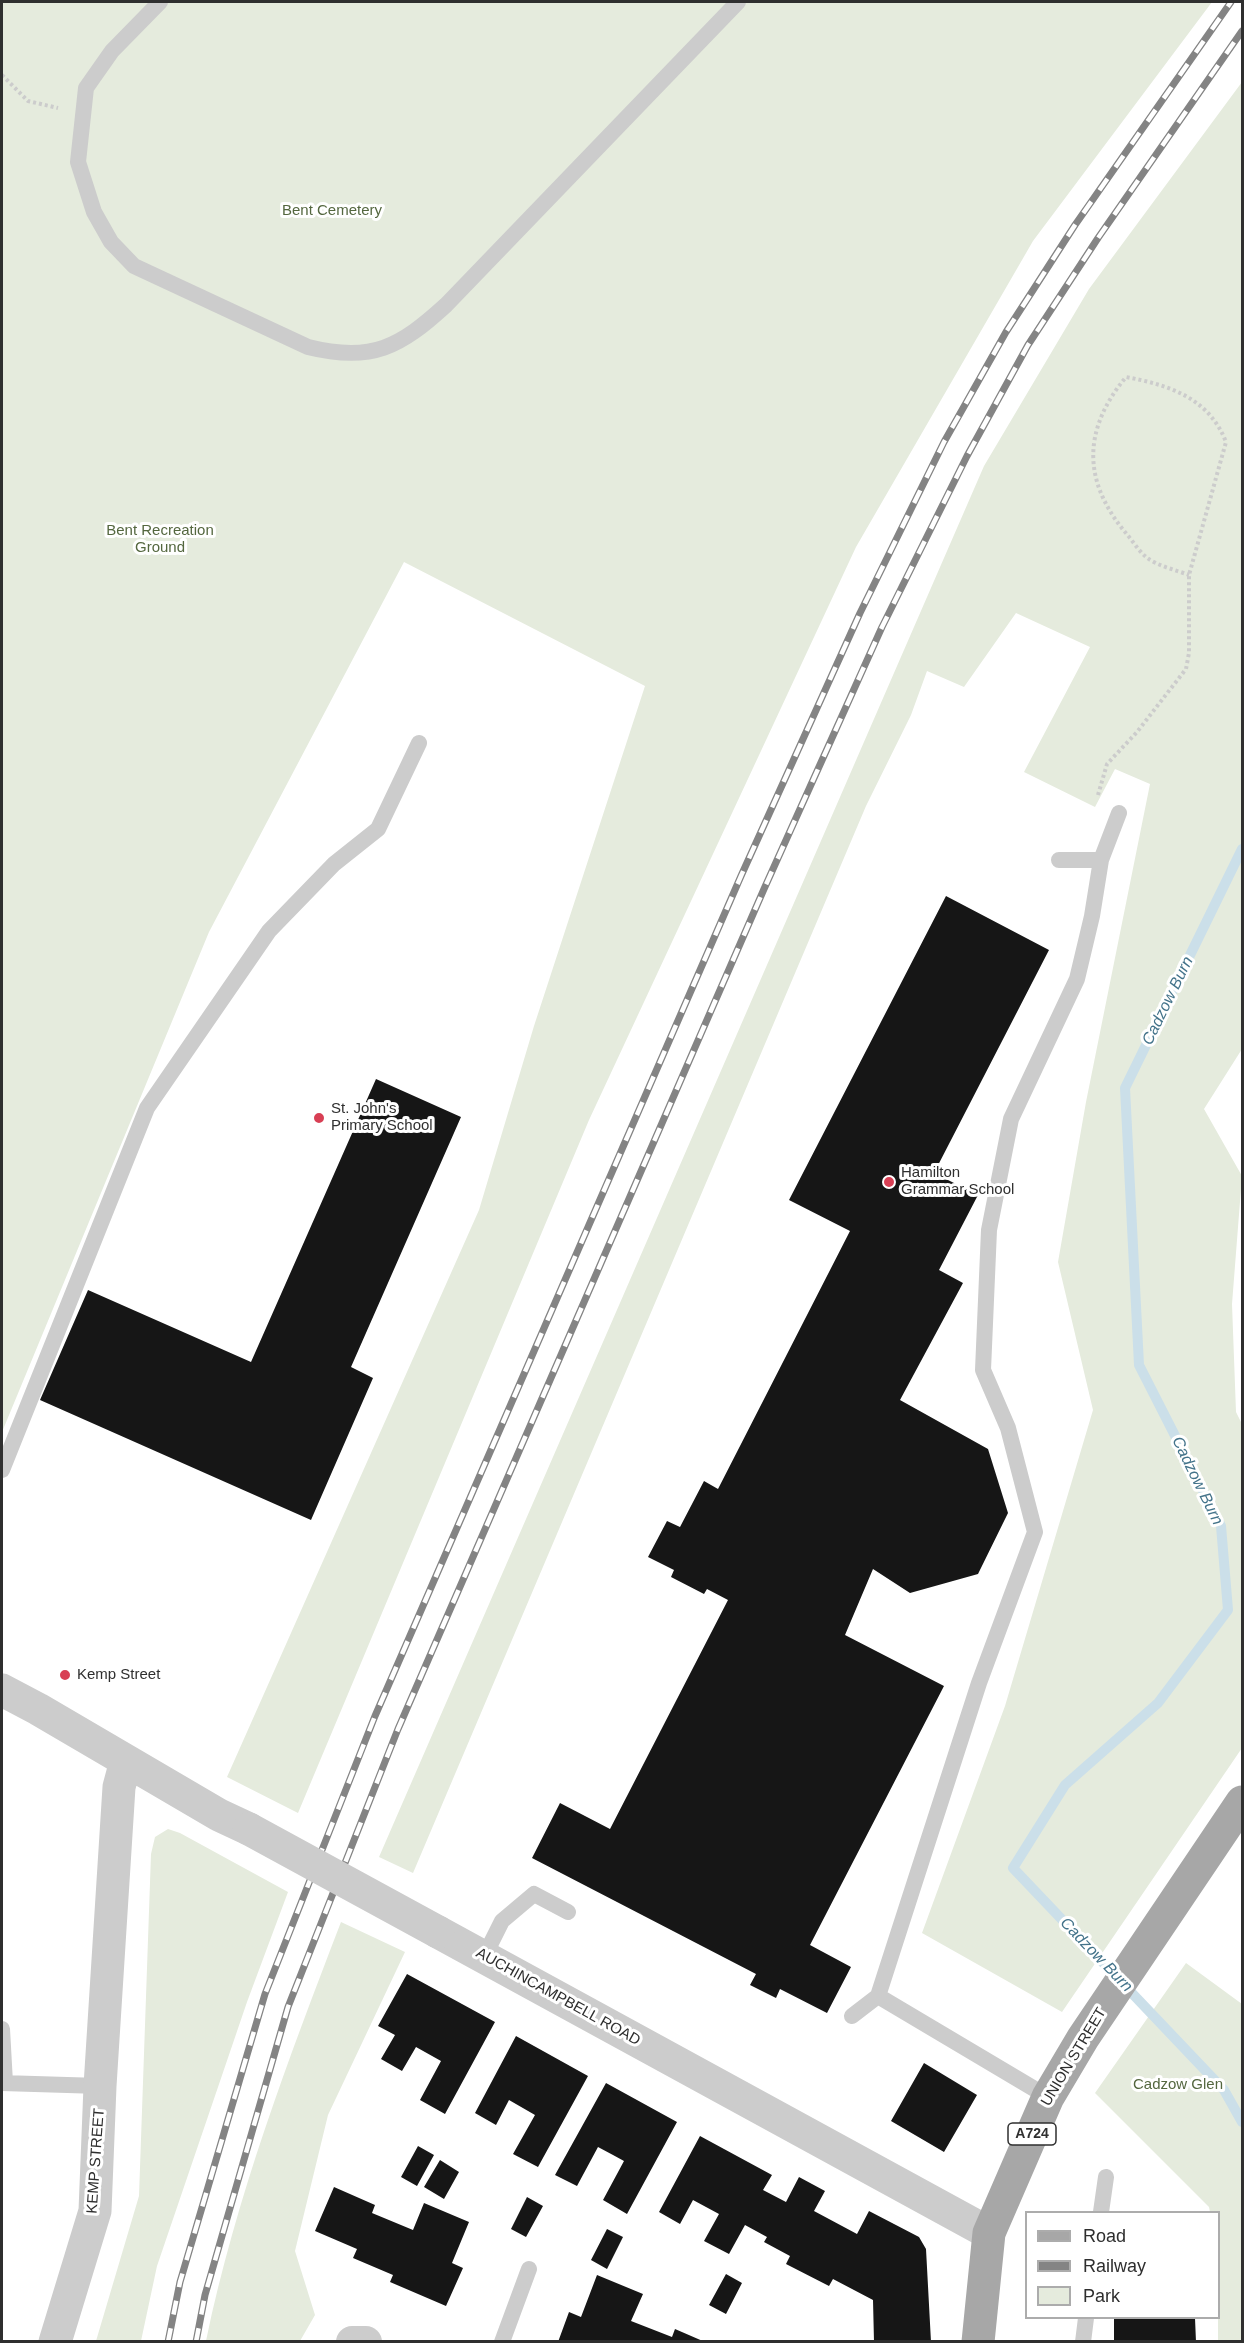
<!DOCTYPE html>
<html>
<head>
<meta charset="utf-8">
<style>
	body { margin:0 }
	#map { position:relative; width:1244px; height:2343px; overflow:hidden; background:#fff; font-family:Helvetica,sans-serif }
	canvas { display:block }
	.frame { position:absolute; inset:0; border:3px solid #2f2f2f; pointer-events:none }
	.legend { position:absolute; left:1025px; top:2211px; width:195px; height:108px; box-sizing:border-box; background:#fff; border:2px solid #acacac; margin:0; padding:8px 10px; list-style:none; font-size:18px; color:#2f2f2f }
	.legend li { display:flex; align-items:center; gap:12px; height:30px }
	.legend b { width:30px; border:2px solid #acacac }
</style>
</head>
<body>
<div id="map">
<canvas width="1244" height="2343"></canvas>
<div class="frame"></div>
<ul class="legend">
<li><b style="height:8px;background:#a7a7a7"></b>Road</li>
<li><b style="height:8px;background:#848484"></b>Railway</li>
<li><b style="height:16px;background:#e5ebdd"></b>Park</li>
</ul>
</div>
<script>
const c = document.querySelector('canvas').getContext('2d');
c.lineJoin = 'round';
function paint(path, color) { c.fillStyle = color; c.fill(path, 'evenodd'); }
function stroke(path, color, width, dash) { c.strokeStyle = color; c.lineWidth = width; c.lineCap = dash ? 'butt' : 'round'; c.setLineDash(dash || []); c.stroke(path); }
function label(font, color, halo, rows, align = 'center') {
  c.font = font + ' Helvetica,sans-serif'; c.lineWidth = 6; c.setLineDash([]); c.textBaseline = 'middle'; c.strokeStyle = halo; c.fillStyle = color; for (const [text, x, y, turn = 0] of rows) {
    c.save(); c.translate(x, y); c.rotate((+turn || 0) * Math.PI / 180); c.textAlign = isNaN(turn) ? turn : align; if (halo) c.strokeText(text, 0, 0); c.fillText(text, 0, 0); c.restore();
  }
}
paint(new Path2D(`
	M 2,2 L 1212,2 L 1033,241 L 856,547 L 589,1120 L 298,1813 L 227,1777 L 479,1210 L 534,1026 L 645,686 L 404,562 L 209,932 L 2,1432 Z
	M 1242,82 L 1242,1049 L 1204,1109 L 1242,1176 L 1232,1304 L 1236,1412 L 1242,1424 L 1242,1748 L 1062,2012 L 922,1933 L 1005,1706 L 1093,1410 L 1058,1262 L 1086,1102 L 1150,784 L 1115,769 L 1095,807 L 1024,772 L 1090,647 L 1016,613 L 964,687 L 927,671 L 911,715 L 866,806 L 413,1873 L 379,1857 L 984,466 L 1089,289 Z
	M 168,1829 L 180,1833 L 288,1892 L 247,2002 L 157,2266 L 141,2341 L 96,2341 L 139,2196 L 151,1854 L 155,1837 Z
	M 341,1922 L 405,1952 L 328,2115 L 295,2251 L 315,2315 L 300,2341 L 206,2341 C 236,2197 288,2060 341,1922 Z
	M 1186,1963 L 1242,2004 L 1242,2341 L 1218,2341 L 1218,2212 L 1210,2212 L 1209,2207 L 1095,2093 Z`), '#e5ebdd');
stroke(new Path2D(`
	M 1242,849 L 1125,1088 L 1139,1365 L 1221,1526 L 1228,1610 L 1158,1703 L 1065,1785 L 1013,1868 L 1224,2090 L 1242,2122`), '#cbdfe9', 10);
paint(new Path2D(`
	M 946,896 L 1049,950 L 934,1173 L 978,1195 L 939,1270 L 963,1283 L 900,1400 L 988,1449 L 1008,1513 L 978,1574 L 910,1593 L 873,1569 L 845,1635 L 944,1686 L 810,1945 L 851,1967 L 827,2013 L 780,1989 L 776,1998 L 750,1985 L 756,1974 L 532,1858 L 560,1803 L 610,1829 L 728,1600 L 707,1589 L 704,1594 L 671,1577 L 674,1570 L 648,1557 L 667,1521 L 680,1527 L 704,1481 L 718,1489 L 850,1231 L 789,1200 Z
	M 376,1079 L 461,1117 L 351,1367 L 373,1378 L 311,1520 L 40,1400 L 88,1290 L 251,1362 Z
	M 407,1974 L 495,2022 L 445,2114 L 420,2100 L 441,2061 L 416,2047 L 402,2071 L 381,2059 L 395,2035 L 378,2026 Z
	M 516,2036 L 588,2076 L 538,2167 L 513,2154 L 535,2115 L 509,2100 L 496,2125 L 475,2113 Z
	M 924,2063 L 977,2095 L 944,2152 L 891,2121 Z
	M 606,2083 L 677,2122 L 627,2214 L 603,2200 L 624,2161 L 613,2155 L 598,2147 L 577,2186 L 555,2175 Z
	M 700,2136 L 772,2175 L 763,2190 L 786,2202 L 799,2177 L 825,2191 L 814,2211 L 857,2234 L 869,2211 L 919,2237 L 926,2249 L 931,2342 L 874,2342 L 873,2300 L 833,2279 L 829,2286 L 786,2264 L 790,2256 L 764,2242 L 767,2237 L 745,2225 L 729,2254 L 704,2241 L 719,2214 L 693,2200 L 680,2224 L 659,2212 Z
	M 418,2146 L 434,2155 L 417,2186 L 401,2177 Z
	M 440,2160 L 459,2172 L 444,2199 L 424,2187 Z
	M 334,2187 L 375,2205 L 372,2213 L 413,2230 L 424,2203 L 469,2222 L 452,2263 L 463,2268 L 446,2306 L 390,2282 L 393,2275 L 353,2258 L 357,2249 L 315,2231 Z
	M 527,2197 L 543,2206 L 526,2237 L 511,2229 Z
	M 607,2229 L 623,2237 L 607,2269 L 591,2260 Z
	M 726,2274 L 742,2283 L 726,2314 L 709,2305 Z
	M 597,2275 L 643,2294 L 631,2321 L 672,2337 L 675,2329 L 705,2342 L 558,2342 L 569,2312 L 581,2317 Z
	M 1114,2318 L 1195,2318 L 1196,2342 L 1114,2342 Z`), '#161616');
stroke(new Path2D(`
	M 2,75 L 28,101 L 58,108
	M 1098,795 L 1107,764 L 1137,732 L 1186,669 L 1189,653 L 1189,575 L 1226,442 C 1209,398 1169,385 1126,377 C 1083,429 1082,480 1125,532 C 1132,540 1138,550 1146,557 C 1157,566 1176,570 1189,575`), '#ccc', 4, [3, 3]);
stroke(new Path2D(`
	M 160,2 L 112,51 L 86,88 L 78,162 L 94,212 L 111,242 L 134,266 L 308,347 C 372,363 400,347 446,305 L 738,2
	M 1059,860 L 1101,860
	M 2,1470 L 147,1108 L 269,931 L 334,864 L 378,829 L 419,743
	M 484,1957 L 502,1921 L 534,1894 L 568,1912
	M 878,1996 L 979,1683 L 1035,1532 L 1008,1428 L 983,1370 L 989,1230 L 1011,1119 L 1077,979 L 1092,916 L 1101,860 L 1119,813
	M 852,2016 L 878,1996 L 1048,2097
	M 2,2029 L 5,2083
	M 2,2083 L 100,2086
	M 1101,2212 L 1106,2177
	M 502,2342 L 529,2269
	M 1083,2342 L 1086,2318`), '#ccc', 16);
stroke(new Path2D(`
	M 352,2342 L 366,2342`), '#ccc', 32);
stroke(new Path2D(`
	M 2,1690 L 38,1709 L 219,1815 L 249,1829
	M 438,1932 L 989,2233
	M 55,2342 L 95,2211 L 100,2086 L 119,1787 L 126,1761`), '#ccc', 33);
stroke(new Path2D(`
	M 978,2342 L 989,2233 L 1048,2097 L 1083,2038 L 1242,1802`), '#a7a7a7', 33);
const rail = new Path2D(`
	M 168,2342 L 180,2282 L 265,1994 L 375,1716 L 741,876 L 860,613 L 944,442 L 1006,332 L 1075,225 L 1231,2
	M 196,2342 L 205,2295 L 288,2007 L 398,1729 L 764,889 L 882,627 L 967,456 L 1028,345 L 1098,238 L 1242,31`);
stroke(rail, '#848484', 7);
stroke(rail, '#fff', 4.5, [14]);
stroke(new Path2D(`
	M 249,1829 L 438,1932`), '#ccc', 33);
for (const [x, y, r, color] of [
	[319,1118,6,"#d83f54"],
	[889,1182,6,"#d83f54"],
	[65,1675,6,"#d83f54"]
]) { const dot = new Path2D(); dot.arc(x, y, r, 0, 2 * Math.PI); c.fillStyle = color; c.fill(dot); stroke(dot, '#fff', 2); }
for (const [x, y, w] of [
	[1032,2134,48]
]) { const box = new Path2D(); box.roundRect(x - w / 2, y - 11, w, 22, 4.5); c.fillStyle = '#fff'; c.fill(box); stroke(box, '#2f2f2f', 1.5); }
label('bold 14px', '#2f2f2f', null, [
	["A724",1032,2134]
]);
label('15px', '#54673f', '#fff', [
	["Bent Cemetery",332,211],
	["Bent Recreation",160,531],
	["Ground",160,548],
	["Cadzow Glen",1178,2085]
]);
label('15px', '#2f2f2f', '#fff', [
	["St. John's",331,1109],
	["Primary School",331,1126],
	["Hamilton",901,1173],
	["Grammar School",901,1190],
	["Kemp Street",77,1675]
], 'left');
label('15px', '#2f2f2f', '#fff', [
	["AUCHINCAMPBELL ROAD",558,1997,29],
	["UNION STREET",1074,2057,-59],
	["KEMP STREET",96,2161,-86]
]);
label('italic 16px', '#43738a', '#fff', [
	["Cadzow Burn",1168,1001,-64],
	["Cadzow Burn",1197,1481,64],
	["Cadzow Burn",1096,1955,46]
]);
</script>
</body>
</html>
